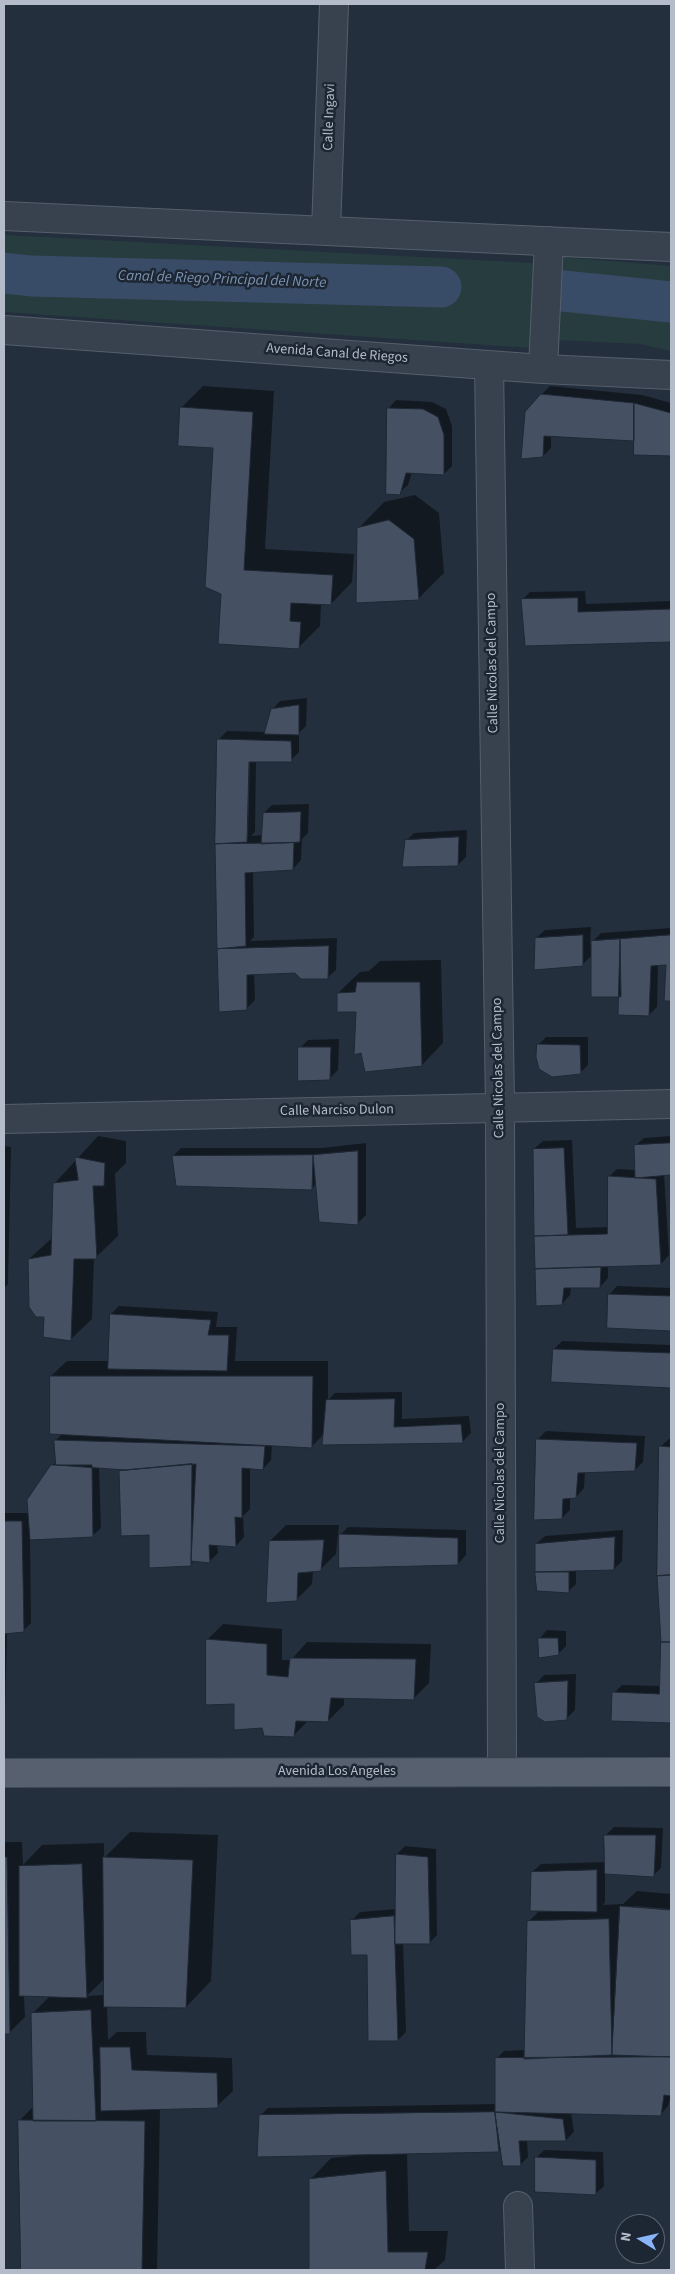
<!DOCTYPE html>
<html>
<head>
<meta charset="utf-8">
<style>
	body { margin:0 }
	#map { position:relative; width:675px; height:2274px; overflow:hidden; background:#242f3e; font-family:"Source Sans 3",sans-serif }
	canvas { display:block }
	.frame { position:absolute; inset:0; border:5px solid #b4bcc9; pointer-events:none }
	.north { position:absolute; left:615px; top:2214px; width:50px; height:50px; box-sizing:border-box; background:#1d2633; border:1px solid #59626f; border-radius:50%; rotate:279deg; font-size:14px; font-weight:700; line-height:20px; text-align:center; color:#b4bcc9 }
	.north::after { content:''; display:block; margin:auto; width:18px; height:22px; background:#8ab4f8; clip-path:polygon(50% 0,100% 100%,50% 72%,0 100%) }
</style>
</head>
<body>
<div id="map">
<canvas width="675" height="2274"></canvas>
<div class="frame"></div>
<div class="north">N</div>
</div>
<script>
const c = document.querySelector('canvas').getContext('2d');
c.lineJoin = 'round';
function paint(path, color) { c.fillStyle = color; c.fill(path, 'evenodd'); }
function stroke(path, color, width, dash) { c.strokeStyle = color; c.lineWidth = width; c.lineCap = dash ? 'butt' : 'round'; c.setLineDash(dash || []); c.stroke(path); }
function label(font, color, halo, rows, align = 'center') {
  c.font = font + ' "Source Sans 3",sans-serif'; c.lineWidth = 5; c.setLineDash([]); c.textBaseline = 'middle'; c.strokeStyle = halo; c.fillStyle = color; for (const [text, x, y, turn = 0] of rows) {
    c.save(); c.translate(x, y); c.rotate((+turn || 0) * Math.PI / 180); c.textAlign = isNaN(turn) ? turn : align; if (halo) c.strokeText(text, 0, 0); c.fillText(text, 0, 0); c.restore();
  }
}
paint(new Path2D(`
	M 4,235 L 533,263 L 531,348 L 4,312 Z
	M 561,257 L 671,266 L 671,351 L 640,344 L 557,340 Z`), '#263c3f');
paint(new Path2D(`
	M 203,386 L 274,391 L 265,549 L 354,554 L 352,582 L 331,604 L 321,604 L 320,626 L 298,648 L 222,593 L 215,447 L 181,408 Z
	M 550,386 L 642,395 L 671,403 L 671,454 L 635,454 L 635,440 L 551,435 L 551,448 L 543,456 L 541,395 Z
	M 396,400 L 432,402 L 446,409 L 452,426 L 452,466 L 444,474 L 412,472 L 408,485 L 399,493 L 388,409 Z
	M 415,495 L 439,513 L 444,573 L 418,599 L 359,528 L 384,502 Z
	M 585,591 L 586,604 L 671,601 L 671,641 L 526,644 L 522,600 L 530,592 Z
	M 307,698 L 306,726 L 299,733 L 299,752 L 291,760 L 256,761 L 255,832 L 251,836 L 263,835 L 264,813 L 272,805 L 309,804 L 308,833 L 302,839 L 301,860 L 293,869 L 253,871 L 254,937 L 250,941 L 337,938 L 336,970 L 327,978 L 295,972 L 254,973 L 255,1000 L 246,1009 L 220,1011 L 217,844 L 219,739 L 227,731 L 266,732 L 272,710 L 280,701 ZM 248,756 L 250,756 L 248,835 L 246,835 Z
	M 467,830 L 466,857 L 458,865 L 406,841 L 414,833 Z
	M 591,927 L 590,944 L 601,933 L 671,928 L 671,1000 L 666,1000 L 667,964 L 658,964 L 657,1007 L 649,1015 L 620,996 L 592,955 L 582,965 L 536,938 L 545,930 Z
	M 441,960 L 443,1043 L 422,1065 L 338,993 L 360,972 L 369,971 L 380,961 Z
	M 546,1037 L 588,1037 L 588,1065 L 580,1073 L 538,1045 Z
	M 339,1039 L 338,1070 L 329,1079 L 300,1048 L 308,1040 Z
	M 98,1136 L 126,1141 L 126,1163 L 115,1174 L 118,1236 L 96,1257 L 94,1257 L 92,1319 L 70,1340 L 45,1315 L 29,1259 L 53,1237 L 54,1184 Z
	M 671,1136 L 671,1174 L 664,1174 L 669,1255 L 661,1264 L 608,1265 L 608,1278 L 600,1287 L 571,1287 L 570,1295 L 562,1304 L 537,1305 L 534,1149 L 543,1141 L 572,1140 L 576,1228 L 608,1227 L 609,1177 L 617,1169 L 636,1170 L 635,1146 L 644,1138 Z
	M 366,1143 L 366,1215 L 358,1223 L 317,1183 L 311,1189 L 173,1156 L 181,1148 L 322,1148 Z
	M 4,1146 L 11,1147 L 8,1284 L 4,1288 Z
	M 617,1286 L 671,1288 L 671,1329 L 609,1327 L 609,1295 Z
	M 119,1306 L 218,1312 L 216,1327 L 237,1327 L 235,1361 L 328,1361 L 328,1400 L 335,1393 L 402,1392 L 402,1419 L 469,1416 L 471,1433 L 463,1441 L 324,1434 L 312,1446 L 272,1444 L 271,1460 L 263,1469 L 250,1467 L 250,1509 L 243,1516 L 244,1537 L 236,1546 L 217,1544 L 218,1553 L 210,1561 L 195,1560 L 190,1565 L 150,1534 L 122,1534 L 121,1469 L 99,1467 L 101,1528 L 92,1536 L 30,1539 L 31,1623 L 23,1631 L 7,1633 L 5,1707 L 4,1709 L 4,1513 L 29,1513 L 52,1466 L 57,1461 L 56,1440 L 63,1433 L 51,1376 L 67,1361 L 110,1361 L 111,1314 Z
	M 562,1341 L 671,1345 L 671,1387 L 552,1381 L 554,1349 Z
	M 546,1431 L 645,1436 L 643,1462 L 635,1470 L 585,1472 L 584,1488 L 576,1497 L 570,1497 L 570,1510 L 562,1518 L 538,1439 Z
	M 669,1439 L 671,1439 L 671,1721 L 612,1720 L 614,1693 L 622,1685 L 660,1686 L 662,1642 L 660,1447 Z
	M 286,1525 L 339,1525 L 336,1554 L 320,1570 L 313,1571 L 312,1584 L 296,1600 L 270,1541 Z
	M 348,1527 L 466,1530 L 466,1555 L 458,1564 L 340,1535 Z
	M 623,1530 L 622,1561 L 614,1569 L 576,1570 L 576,1584 L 568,1592 L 538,1590 L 536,1544 L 545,1536 Z
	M 223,1624 L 282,1629 L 282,1660 L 291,1660 L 307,1642 L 431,1644 L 429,1683 L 413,1699 L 344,1697 L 344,1705 L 328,1721 L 309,1720 L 293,1736 L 263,1726 L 236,1703 L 207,1640 Z
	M 547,1630 L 566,1631 L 566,1646 L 558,1654 L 539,1639 Z
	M 576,1674 L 575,1710 L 567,1718 L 536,1684 L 544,1675 Z
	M 614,1827 L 663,1828 L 661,1868 L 653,1876 L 605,1873 L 605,1902 L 603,1905 L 623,1904 L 637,1891 L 671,1894 L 671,1909 L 634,1906 L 634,1908 L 671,1912 L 671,2095 L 668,2106 L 660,2115 L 571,2112 L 574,2132 L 566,2140 L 527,2140 L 528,2157 L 520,2165 L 501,2148 L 499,2151 L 407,2153 L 409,2231 L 448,2231 L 445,2260 L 434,2270 L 310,2270 L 310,2180 L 331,2158 L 351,2156 L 351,2154 L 260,2116 L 268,2108 L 496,2104 L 496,2059 L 504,2051 L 525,2050 L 528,1922 L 540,1910 L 532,1872 L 541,1864 L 606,1862 L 606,1835 Z
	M 130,1832 L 218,1835 L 211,1981 L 186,2007 L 107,2006 L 108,2040 L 117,2032 L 146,2032 L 147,2055 L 232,2058 L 233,2091 L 217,2106 L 160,2108 L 157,2270 L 22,2270 L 19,2121 L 34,2106 L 32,2014 L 50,1996 L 24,1995 L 25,2017 L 9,2033 L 4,2032 L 4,1842 L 22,1842 L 23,1865 L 42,1845 L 104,1843 L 104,1858 ZM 105,1978 L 105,1995 L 87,1996 Z
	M 405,1846 L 436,1849 L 437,1935 L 429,1943 L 403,1943 L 406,2032 L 398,2040 L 368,1954 L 351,1921 L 360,1912 L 397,1909 L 397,1854 Z
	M 544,2150 L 603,2152 L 604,2186 L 595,2194 L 536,2158 Z`), '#0007');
stroke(new Path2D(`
	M 4,273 L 31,276 L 441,287
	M 563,291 L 671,302`), '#394c67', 41);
const building = new Path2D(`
	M 541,394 L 634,403 L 634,441 L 544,436 L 543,457 L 521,459 L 525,412 Z
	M 634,403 L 671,413 L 671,456 L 634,455 Z
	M 180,407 L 253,412 L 244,570 L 333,575 L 331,605 L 291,603 L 290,621 L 301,622 L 299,649 L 218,644 L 221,594 L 205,587 L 213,448 L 178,446 Z
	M 387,408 L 423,409 L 438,417 L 444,435 L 444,475 L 406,473 L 400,495 L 386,494 Z
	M 389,520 L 414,539 L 419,600 L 356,603 L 357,528 Z
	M 578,598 L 578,612 L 671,609 L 671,642 L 525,646 L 521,599 Z
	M 299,705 L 299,735 L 264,734 L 271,709 Z
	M 217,739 L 291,741 L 292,762 L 249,762 L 247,842 L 215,844 Z
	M 301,812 L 300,842 L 261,844 L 263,813 Z
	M 459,837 L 458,866 L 402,867 L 405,840 Z
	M 294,843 L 293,870 L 245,873 L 246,946 L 217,949 L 215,844 Z
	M 583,935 L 583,966 L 534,970 L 535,938 Z
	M 671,935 L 671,1001 L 664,1001 L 666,965 L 651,966 L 649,1016 L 618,1015 L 620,939 Z
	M 620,939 L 621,997 L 591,997 L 591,941 Z
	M 329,946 L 328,979 L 301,979 L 295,973 L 247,975 L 247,1010 L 219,1012 L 217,949 Z
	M 357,982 L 420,982 L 422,1066 L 365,1072 L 361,1053 L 354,1055 L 356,1012 L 337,1012 L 337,993 L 355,992 Z
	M 537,1044 L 580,1045 L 581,1074 L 552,1077 L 539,1069 L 536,1057 Z
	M 298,1047 L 331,1047 L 330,1080 L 298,1081 Z
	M 671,1143 L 671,1175 L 635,1178 L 634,1145 Z
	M 564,1148 L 568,1235 L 534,1236 L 533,1149 Z
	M 358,1151 L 358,1225 L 319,1222 L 313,1155 Z
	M 313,1155 L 312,1190 L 176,1186 L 172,1156 Z
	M 75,1157 L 105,1163 L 104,1186 L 93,1186 L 97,1259 L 74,1259 L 71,1341 L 43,1337 L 44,1317 L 36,1317 L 29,1307 L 28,1259 L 51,1255 L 53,1183 L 78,1180 Z
	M 608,1176 L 656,1179 L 661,1265 L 535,1269 L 534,1236 L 607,1234 Z
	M 601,1267 L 600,1288 L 564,1288 L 562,1305 L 536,1306 L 535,1269 Z
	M 608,1294 L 671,1296 L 671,1331 L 607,1328 Z
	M 110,1314 L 211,1320 L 208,1335 L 229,1335 L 227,1371 L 108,1369 Z
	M 553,1349 L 671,1353 L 671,1388 L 551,1382 Z
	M 50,1376 L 313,1376 L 312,1448 L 50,1434 Z
	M 395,1399 L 394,1427 L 461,1424 L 463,1443 L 322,1445 L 326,1400 Z
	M 536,1439 L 637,1443 L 635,1471 L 578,1473 L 576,1498 L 563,1499 L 562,1519 L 534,1520 Z
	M 54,1440 L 265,1446 L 263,1470 L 242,1468 L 242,1518 L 235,1517 L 236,1547 L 209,1545 L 210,1563 L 191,1561 L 196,1464 L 125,1470 L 56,1465 Z
	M 659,1446 L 671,1447 L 671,1575 L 657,1576 Z
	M 192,1464 L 191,1566 L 149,1568 L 149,1535 L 121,1536 L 119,1471 Z
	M 51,1465 L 92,1465 L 93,1537 L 30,1540 L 27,1500 Z
	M 4,1521 L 22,1521 L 24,1632 L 4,1634 Z
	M 339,1534 L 458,1538 L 458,1565 L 339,1568 Z
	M 615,1537 L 614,1570 L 535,1572 L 535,1544 Z
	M 324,1540 L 321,1571 L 298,1573 L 297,1601 L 266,1603 L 269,1541 Z
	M 535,1572 L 569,1572 L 569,1593 L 537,1591 Z
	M 671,1575 L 671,1642 L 661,1642 L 657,1576 Z
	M 538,1638 L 558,1638 L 559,1655 L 539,1658 Z
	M 206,1639 L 267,1644 L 267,1675 L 288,1677 L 290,1658 L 416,1659 L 414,1700 L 331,1698 L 328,1722 L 296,1721 L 294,1737 L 264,1736 L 262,1728 L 234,1730 L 234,1704 L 206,1705 Z
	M 661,1642 L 671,1642 L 671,1723 L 611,1721 L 612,1692 L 659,1694 Z
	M 568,1681 L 567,1720 L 545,1722 L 537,1717 L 534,1683 Z
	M 604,1835 L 656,1835 L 654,1877 L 605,1874 Z
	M 396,1854 L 428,1857 L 430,1944 L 395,1944 Z
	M 4,1857 L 7,1857 L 10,2034 L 4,2034 Z
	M 103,1857 L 193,1860 L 186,2008 L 104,2007 Z
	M 82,1864 L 87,1998 L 19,1996 L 19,1866 Z
	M 597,1870 L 597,1912 L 530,1911 L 531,1872 Z
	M 620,1906 L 671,1910 L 671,2057 L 612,2055 Z
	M 394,1916 L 398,2041 L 368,2041 L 367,1955 L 351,1955 L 350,1920 Z
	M 609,1919 L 612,2055 L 524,2059 L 527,1921 Z
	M 91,2010 L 96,2121 L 33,2121 L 31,2013 Z
	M 100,2047 L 130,2047 L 132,2070 L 217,2073 L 218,2108 L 101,2111 Z
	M 671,2057 L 671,2096 L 664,2095 L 661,2116 L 495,2112 L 495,2058 Z
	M 495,2112 L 499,2152 L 257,2157 L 259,2115 Z
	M 495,2112 L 563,2119 L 566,2141 L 519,2141 L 521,2166 L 503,2166 Z
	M 18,2120 L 145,2121 L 142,2270 L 21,2270 Z
	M 535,2157 L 596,2160 L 596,2195 L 535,2192 Z
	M 386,2171 L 388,2252 L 428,2252 L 425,2270 L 309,2270 L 309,2179 Z`);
paint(building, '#455162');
stroke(building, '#1f2835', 1);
const minor = new Path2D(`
	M 4,216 L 671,247
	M 326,231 L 334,4
	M 4,330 L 543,369 L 671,375
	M 489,365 L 500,1107 L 502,1771
	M 543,369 L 549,241
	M 4,1119 L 671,1104
	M 518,2206 L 520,2270`);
const major = new Path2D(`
	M 4,1773 L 671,1772`);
stroke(minor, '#565f6c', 30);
stroke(major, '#414a57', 30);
stroke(minor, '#38414e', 28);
stroke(major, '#56606e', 28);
label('14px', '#b4bcc9', '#1d2633', [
	["Calle Ingavi",330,117,-88],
	["Avenida Canal de Riegos",337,354,4],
	["Calle Nicolas del Campo",493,663,-91],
	["Calle Nicolas del Campo",499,1068,-91],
	["Calle Narciso Dulon",337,1111,-1],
	["Calle Nicolas del Campo",501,1473,-90],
	["Avenida Los Angeles",337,1772]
]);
label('italic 15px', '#7c92b1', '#1d2633', [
	["Canal de Riego Principal del Norte",222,280,2]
]);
</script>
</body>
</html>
